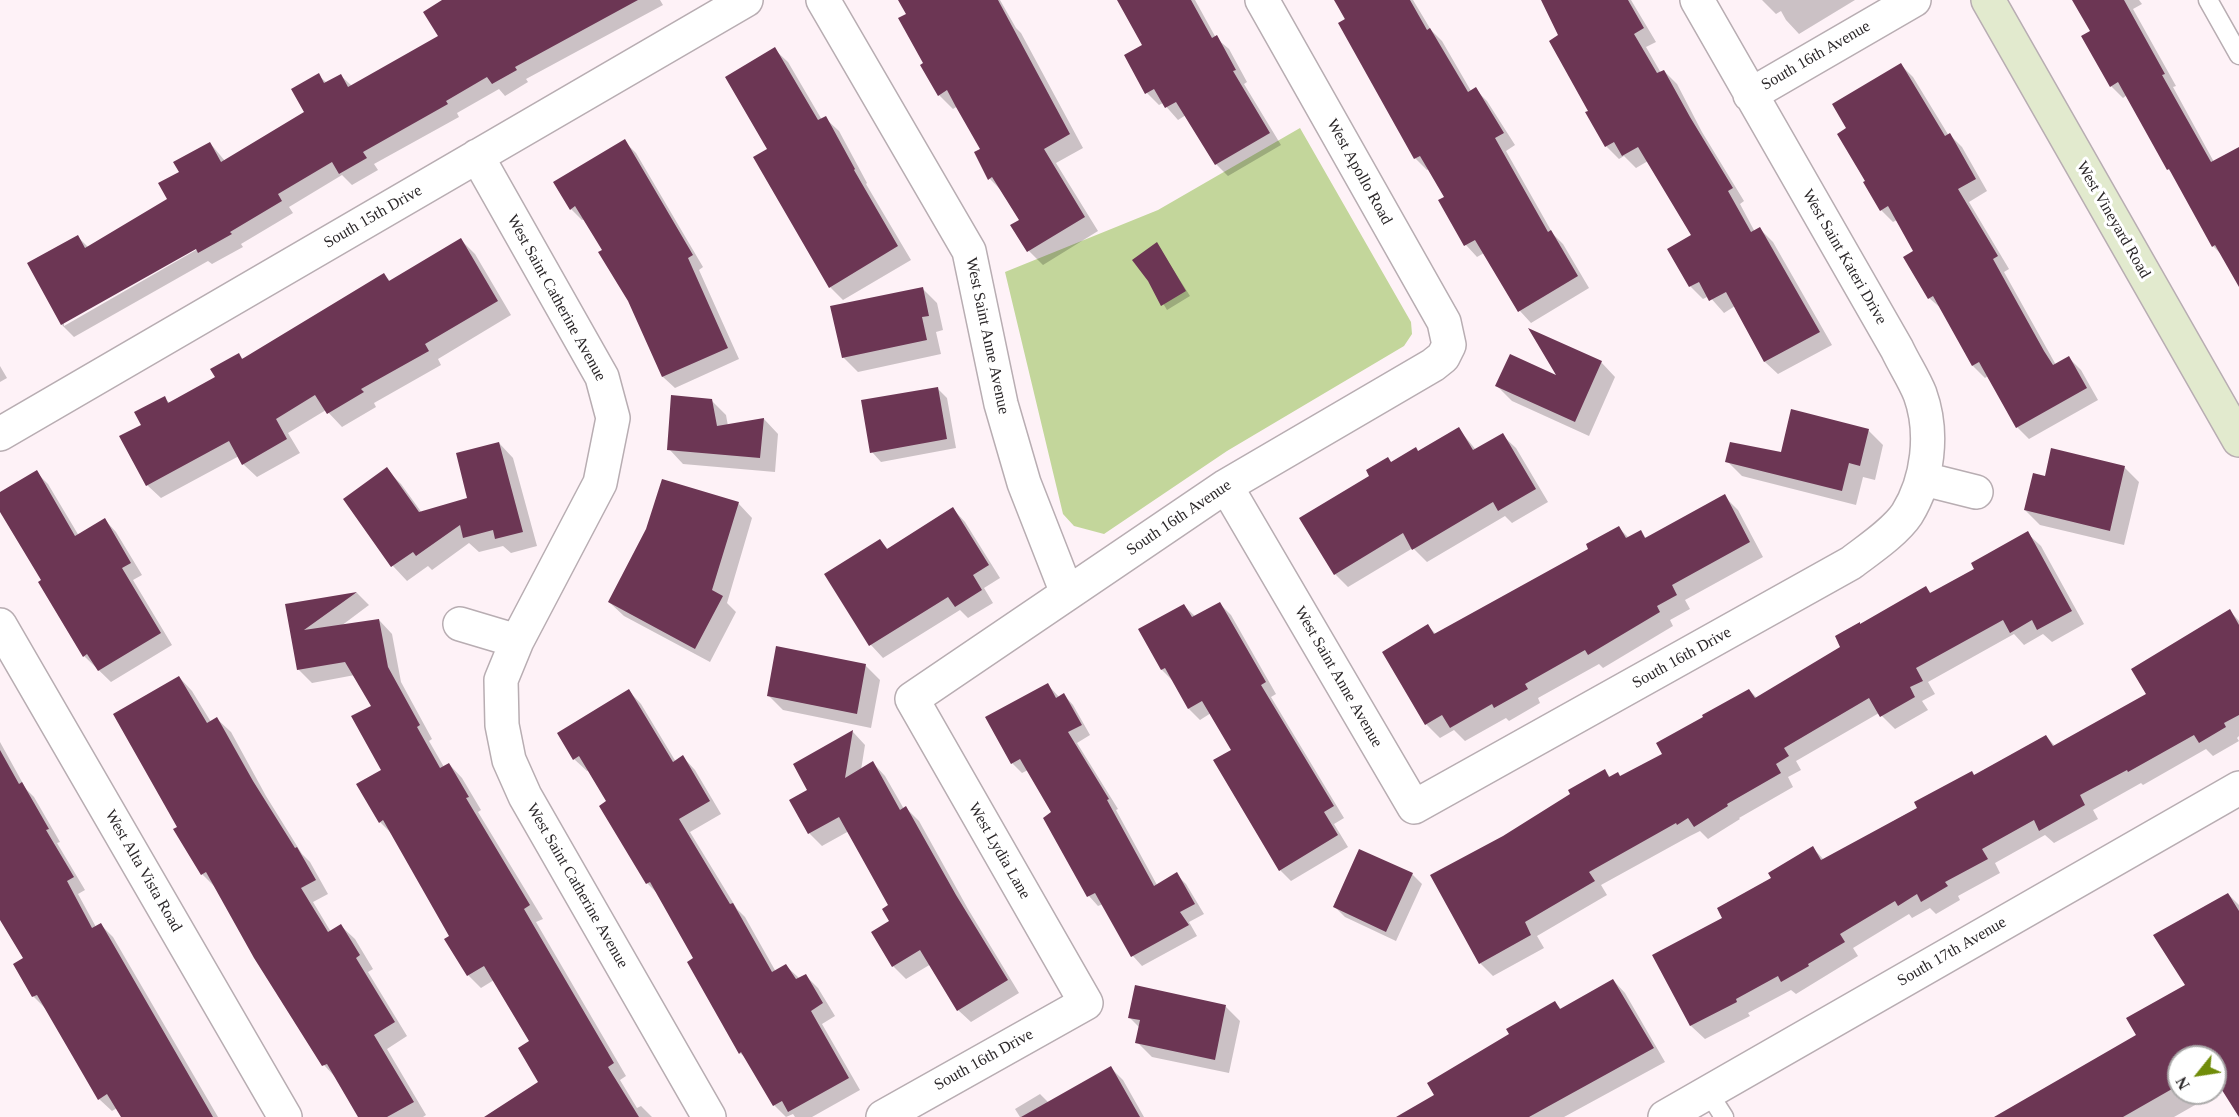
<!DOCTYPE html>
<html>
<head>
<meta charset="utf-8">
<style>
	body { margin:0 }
	#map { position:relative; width:2239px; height:1117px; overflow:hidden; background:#fef2f7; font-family:"Times New Roman",serif }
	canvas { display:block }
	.north { position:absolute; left:2167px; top:1045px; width:60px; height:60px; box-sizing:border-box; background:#fff; border:2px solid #aaa9a9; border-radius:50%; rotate:240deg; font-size:16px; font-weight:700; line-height:24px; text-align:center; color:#2b2729 }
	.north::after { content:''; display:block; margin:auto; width:21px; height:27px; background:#708c09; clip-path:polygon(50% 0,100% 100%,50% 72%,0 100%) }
</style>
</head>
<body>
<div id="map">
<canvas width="2239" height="1117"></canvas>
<div class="north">N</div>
</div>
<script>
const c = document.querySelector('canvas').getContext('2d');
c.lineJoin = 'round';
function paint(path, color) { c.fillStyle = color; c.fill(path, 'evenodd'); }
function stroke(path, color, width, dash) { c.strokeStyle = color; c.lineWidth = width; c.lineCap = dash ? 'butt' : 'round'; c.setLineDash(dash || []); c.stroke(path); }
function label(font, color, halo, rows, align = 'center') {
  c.font = font + ' "Times New Roman",serif'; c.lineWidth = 6; c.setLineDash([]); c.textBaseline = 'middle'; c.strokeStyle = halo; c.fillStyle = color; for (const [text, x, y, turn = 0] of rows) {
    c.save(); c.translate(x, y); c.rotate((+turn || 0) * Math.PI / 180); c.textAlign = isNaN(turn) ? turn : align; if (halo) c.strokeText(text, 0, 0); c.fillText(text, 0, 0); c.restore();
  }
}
paint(new Path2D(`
	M 1300,128 L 1411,322 L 1412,334 L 1404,346 L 1227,451 L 1104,534 L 1074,526 L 1063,514 L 1005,272 L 1158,210 Z`), '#c3d69b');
paint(new Path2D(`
	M 445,0 L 660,0 L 663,5 L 526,79 L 528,82 L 505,96 L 499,89 L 457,113 L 459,117 L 374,164 L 378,170 L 352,185 L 342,175 L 289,207 L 293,213 L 241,244 L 243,247 L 212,264 L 208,261 L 74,337 L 62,325 L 29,264 L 78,237 L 88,247 L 170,200 L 181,172 L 210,143 L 225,161 L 306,112 L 318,75 L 327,83 L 341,76 L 352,86 L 440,37 ZM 202,244 L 203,246 L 64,326 L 64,322 Z
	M 899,0 L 1000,0 L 1016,28 L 1021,33 L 1083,148 L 1056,163 L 1098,231 L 1043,265 L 1029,251 L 1013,226 L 1021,221 L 1003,192 L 990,179 L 982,150 L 958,106 L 953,109 L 939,95 L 907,15 Z
	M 1118,0 L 1195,0 L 1216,38 L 1229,49 L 1247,82 L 1244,84 L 1281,145 L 1228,176 L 1216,164 L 1186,115 L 1178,120 L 1163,103 L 1159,105 L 1147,93 L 1126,55 L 1144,46 Z
	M 1335,0 L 1413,0 L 1431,30 L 1442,41 L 1471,91 L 1475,89 L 1487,101 L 1515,145 L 1506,151 L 1553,234 L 1563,244 L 1589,288 L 1531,323 L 1520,311 L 1484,253 L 1477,257 L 1466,245 L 1446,197 L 1429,169 L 1427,170 L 1415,158 Z
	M 1548,0 L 1631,0 L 1656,42 L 1646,47 L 1661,73 L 1664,71 L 1677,84 L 1702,132 L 1744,201 L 1740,204 L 1755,232 L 1760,229 L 1773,242 L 1832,345 L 1778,374 L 1765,362 L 1735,306 L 1724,313 L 1709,296 L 1703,299 L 1690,286 L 1669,249 L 1693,236 L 1648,161 L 1636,168 L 1624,156 L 1619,159 L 1606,146 L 1590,111 Z
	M 1762,0 L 1855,0 L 1799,34 L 1786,20 L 1781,11 L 1776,14 Z
	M 2073,0 L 2139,0 L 2142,4 L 2133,9 L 2176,86 L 2173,87 L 2214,162 L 2239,151 L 2239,284 L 2223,256 L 2213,246 L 2175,176 L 2168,169 L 2127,95 L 2123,98 L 2111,86 L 2092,32 Z
	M 774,49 L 788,62 L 822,120 L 825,118 L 839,131 L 867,183 L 866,184 L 911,260 L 843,300 L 830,287 Z
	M 1901,65 L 1913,77 L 1949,136 L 1950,135 L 1962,147 L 1987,191 L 1969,202 L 2009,269 L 2004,272 L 2056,365 L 2069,358 L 2081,370 L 2098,400 L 2029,439 L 2017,427 L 1988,376 L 1985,378 L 1973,366 L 1942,309 L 1929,298 L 1915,252 L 1897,220 L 1893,222 L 1881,210 L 1848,128 Z
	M 624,141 L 636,153 L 703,267 L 699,270 L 739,359 L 675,388 L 663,377 L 629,300 L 604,250 L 585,219 L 582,220 L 571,209 Z
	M 461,240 L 475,254 L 511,315 L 438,359 L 441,365 L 374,403 L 376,407 L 342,427 L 326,410 L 288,433 L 300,453 L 257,477 L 243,464 L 239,456 L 161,498 L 147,485 L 143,425 L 164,398 L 170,403 L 217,378 L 239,355 L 244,360 L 384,275 L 391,282 Z
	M 1157,244 L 1190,296 L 1167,310 L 1149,280 Z
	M 922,288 L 937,303 L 943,330 L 936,332 L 941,354 L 858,372 L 843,357 Z
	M 1601,362 L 1615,377 L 1589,436 L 1512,401 L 1497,386 L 1560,378 Z
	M 0,366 L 7,378 L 0,382 Z
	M 937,388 L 947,398 L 956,448 L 881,462 L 872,452 Z
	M 711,400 L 726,415 L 728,426 L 764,419 L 778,434 L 775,472 L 683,464 L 669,449 Z
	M 1458,428 L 1476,450 L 1502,435 L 1516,448 L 1548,502 L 1512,523 L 1505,516 L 1427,562 L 1413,548 L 1348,587 L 1335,574 L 1392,463 L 1419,452 Z
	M 1868,430 L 1883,445 L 1875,480 L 1863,477 L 1856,505 L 1742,476 L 1727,461 L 1782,454 Z
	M 499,443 L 513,458 L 537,546 L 511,553 L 503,546 L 479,552 L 469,543 L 432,570 L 428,566 L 407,581 L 393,566 L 345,500 L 386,469 L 401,484 L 422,513 L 469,499 Z
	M 2124,467 L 2139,482 L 2124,545 L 2040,525 L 2025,510 L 2046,477 Z
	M 36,472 L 48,484 L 79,536 L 105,520 L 116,532 L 142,575 L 133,580 L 172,645 L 111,682 L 84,656 L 40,583 L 43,581 L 0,509 L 0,493 Z
	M 1724,496 L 1738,510 L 1763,557 L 1685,600 L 1690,609 L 1670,620 L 1673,626 L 1603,668 L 1599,664 L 1538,698 L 1540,703 L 1509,721 L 1506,718 L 1465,741 L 1454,730 L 1440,738 L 1426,724 L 1428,626 L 1437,635 L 1591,549 L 1619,528 L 1629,538 L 1640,532 L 1647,539 Z
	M 738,503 L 752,518 L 727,603 L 736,612 L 710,662 L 624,616 L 609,602 Z
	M 953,509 L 965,522 L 1000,578 L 984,588 L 993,603 L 968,618 L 960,610 L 883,658 L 871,645 L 826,575 L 880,541 L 889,550 Z
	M 2027,533 L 2041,546 L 2084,624 L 2052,642 L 2043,634 L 2024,645 L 2014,634 L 1928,682 L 1935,694 L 1922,701 L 1928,710 L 1895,729 L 1879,713 L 1796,761 L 1801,770 L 1788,777 L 1793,787 L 1739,818 L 1740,819 L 1708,839 L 1700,831 L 1690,836 L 1601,885 L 1607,895 L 1537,936 L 1544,948 L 1493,976 L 1480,963 L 1503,837 L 1572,795 L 1605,771 L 1611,778 L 1621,778 L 1664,754 L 1749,690 L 1757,698 L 1843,647 L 1926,588 L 1932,594 L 1976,569 Z
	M 357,593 L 369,605 L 341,626 L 379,620 L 392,634 L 401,682 L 432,739 L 429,741 L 444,767 L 449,764 L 462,778 L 481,810 L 478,812 L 543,919 L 536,922 L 626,1076 L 620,1080 L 637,1108 L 641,1106 L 652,1117 L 500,1117 L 540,1083 L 531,1041 L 494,980 L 481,988 L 468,975 L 451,937 L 393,835 L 380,822 L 383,770 L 373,706 L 355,675 L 312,683 L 298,669 L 287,605 Z
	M 1220,604 L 1231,615 L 1276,694 L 1271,697 L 1344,818 L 1334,824 L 1348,847 L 1291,881 L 1280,870 L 1233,751 L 1211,713 L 1200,720 L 1189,709 L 1173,681 L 1162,670 L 1140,630 L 1184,606 L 1196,617 Z
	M 2230,611 L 2239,621 L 2239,736 L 2237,738 L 2239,741 L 2213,756 L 2206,749 L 2143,785 L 2141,783 L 2093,810 L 2098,819 L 2054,843 L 2045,835 L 1995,863 L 2000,873 L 1958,896 L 1960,900 L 1936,914 L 1930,908 L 1912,918 L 1909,914 L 1853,948 L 1858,956 L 1796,994 L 1791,990 L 1748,1013 L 1750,1016 L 1705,1039 L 1691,1026 L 1654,956 L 1724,919 L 1813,848 L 1824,860 L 2046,736 L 2055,746 L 2148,695 Z
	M 865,665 L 880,680 L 871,728 L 783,710 L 768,695 Z
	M 179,677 L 192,691 L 211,722 L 217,719 L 231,732 L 266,796 L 302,854 L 310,862 L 328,894 L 313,902 L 331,932 L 341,926 L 355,939 L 373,969 L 368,972 L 407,1036 L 387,1049 L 426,1115 L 423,1117 L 360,1117 L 337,1079 L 324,1065 L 215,887 L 202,874 L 179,827 Z
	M 1048,685 L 1059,697 L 1064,695 L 1073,705 L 1090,735 L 1077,743 L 1118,809 L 1116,810 L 1157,885 L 1176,874 L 1186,884 L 1204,914 L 1189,922 L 1197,936 L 1142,966 L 1133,956 L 1103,904 L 1098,906 L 1089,896 L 1045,819 L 1053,813 L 1028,770 L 1022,773 L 1012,763 Z
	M 629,691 L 641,704 L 676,762 L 683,757 L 695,770 L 721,814 L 690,832 L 737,909 L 745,917 L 776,972 L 786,966 L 799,978 L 806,976 L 818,988 L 835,1016 L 822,1024 L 860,1090 L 812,1117 L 795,1117 L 793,1114 L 786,1117 L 774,1105 L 747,1059 L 740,1053 L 695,959 L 659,895 L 647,883 L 608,802 L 589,770 L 587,771 L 574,759 Z
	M 853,732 L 865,745 L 861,770 L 873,763 L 885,776 L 904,809 L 906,808 L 919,821 L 968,909 L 1019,993 L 971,1022 L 958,1010 L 931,964 L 906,979 L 893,966 L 890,906 L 849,831 L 822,846 L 809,833 L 809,790 L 795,765 Z
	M 0,742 L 26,789 L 34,797 L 60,842 L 57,843 L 85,890 L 78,894 L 96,927 L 101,925 L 113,937 L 218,1117 L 125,1117 L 117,1108 L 112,1111 L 99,1099 L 46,1009 L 33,996 L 15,964 L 25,959 L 0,917 Z
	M 1412,874 L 1422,884 L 1396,941 L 1345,917 L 1335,907 Z
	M 2228,894 L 2239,905 L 2239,1117 L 2223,1089 L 2174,1117 L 2022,1117 L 2138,1035 L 2187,986 ZM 2179,1057 L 2215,1057 L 2215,1093 L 2179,1093 Z
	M 1613,980 L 1625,993 L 1665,1062 L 1564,1117 L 1399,1117 L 1437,1095 L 1511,1035 L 1555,1003 L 1562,1010 Z
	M 1136,987 L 1226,1007 L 1240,1021 L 1229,1073 L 1152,1057 L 1137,1042 L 1140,1028 L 1129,1017 Z
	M 1111,1068 L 1123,1080 L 1144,1117 L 1020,1117 L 1015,1109 L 1040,1094 L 1049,1103 Z`), '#0003');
paint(new Path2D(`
	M 442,0 L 638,0 L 515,67 L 517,70 L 492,84 L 487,77 L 446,101 L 448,104 L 363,152 L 367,158 L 339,174 L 332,162 L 278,194 L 282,201 L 230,232 L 232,234 L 198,253 L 196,249 L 61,325 L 27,263 L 78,235 L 85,248 L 167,199 L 158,183 L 179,172 L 173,162 L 210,142 L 221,162 L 304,112 L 291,89 L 319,73 L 324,83 L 341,74 L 348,87 L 438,36 L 423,12 Z
	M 898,0 L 998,0 L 1070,134 L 1044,149 L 1085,217 L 1027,252 L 1010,225 L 1019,220 L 992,177 L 988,180 L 974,152 L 980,149 L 956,107 L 947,90 L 938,96 L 920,65 L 923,63 L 898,18 L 906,14 Z
	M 1117,0 L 1191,0 L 1212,38 L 1217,35 L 1236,70 L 1233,71 L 1270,133 L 1215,165 L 1176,102 L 1165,108 L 1154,89 L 1145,94 L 1124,55 L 1142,45 Z
	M 1334,0 L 1410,0 L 1427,30 L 1430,28 L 1468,92 L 1476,87 L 1504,133 L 1495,138 L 1548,232 L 1551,230 L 1578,276 L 1518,312 L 1475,240 L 1464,246 L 1438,200 L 1444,197 L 1420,156 L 1414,159 L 1338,23 L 1345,19 Z
	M 1541,0 L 1628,0 L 1644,28 L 1634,34 L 1657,73 L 1664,70 L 1690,117 L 1733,188 L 1728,191 L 1751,232 L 1760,227 L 1820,332 L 1764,362 L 1726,292 L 1709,301 L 1699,282 L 1689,287 L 1667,249 L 1691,235 L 1638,147 L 1622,156 L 1614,142 L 1605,147 L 1585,112 L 1588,111 L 1549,41 L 1558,35 Z
	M 2072,0 L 2124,0 L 2165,74 L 2162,75 L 2211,162 L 2239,147 L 2239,287 L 2215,245 L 2212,247 L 2169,169 L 2167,170 L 2118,82 L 2110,87 L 2081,36 L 2090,31 Z
	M 775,47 L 818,120 L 826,116 L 855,169 L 854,170 L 898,246 L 829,288 L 753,157 L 767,149 L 725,77 Z
	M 1901,63 L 1945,136 L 1950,133 L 1976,179 L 1958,189 L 1998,256 L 1993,259 L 2044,351 L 2053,365 L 2069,356 L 2087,388 L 2016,428 L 1979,362 L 1972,366 L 1933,296 L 1928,299 L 1903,257 L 1913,251 L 1888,206 L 1880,211 L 1863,182 L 1865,181 L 1837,134 L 1846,128 L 1832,104 Z
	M 625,139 L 693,255 L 688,258 L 728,348 L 662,377 L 628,301 L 598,252 L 602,250 L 575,206 L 570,210 L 553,182 Z
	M 461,238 L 498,301 L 425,344 L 429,351 L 361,389 L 364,392 L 327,414 L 315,395 L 276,419 L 287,439 L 242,465 L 229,441 L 146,486 L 119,436 L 141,425 L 134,412 L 165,396 L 168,403 L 215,377 L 210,369 L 239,353 L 242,359 L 384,273 L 389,281 Z
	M 1157,242 L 1186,291 L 1161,306 L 1148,281 L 1132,260 Z
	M 923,287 L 929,316 L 922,317 L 927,340 L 842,358 L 830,306 Z
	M 1528,328 L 1602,361 L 1575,422 L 1495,386 L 1510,354 L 1556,375 Z
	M 938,387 L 947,439 L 870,453 L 861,400 Z
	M 671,395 L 712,399 L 717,426 L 764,418 L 760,458 L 667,450 Z
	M 1791,409 L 1869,429 L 1860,466 L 1849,463 L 1842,491 L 1725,462 L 1730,442 L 1781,452 Z
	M 1459,427 L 1473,450 L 1503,433 L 1536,489 L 1498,511 L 1493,502 L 1412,550 L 1403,533 L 1334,575 L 1299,518 L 1369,476 L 1366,470 L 1388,457 L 1391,462 L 1416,447 L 1418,451 Z
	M 499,442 L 523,532 L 495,539 L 493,530 L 463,538 L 460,525 L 416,556 L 413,552 L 391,567 L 343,499 L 387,467 L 419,512 L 467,498 L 456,453 Z
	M 2051,448 L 2125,466 L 2110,531 L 2024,510 L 2033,473 L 2045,476 Z
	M 37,470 L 75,536 L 105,518 L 131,563 L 122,568 L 161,633 L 98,671 L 87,654 L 83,657 L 38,582 L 41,580 L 0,512 L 0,492 Z
	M 662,479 L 739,502 L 712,590 L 723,596 L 695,649 L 608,602 L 646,529 Z
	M 1725,494 L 1750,542 L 1672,585 L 1677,595 L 1657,606 L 1660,612 L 1588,655 L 1585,650 L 1525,684 L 1528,689 L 1494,708 L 1492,704 L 1450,728 L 1442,715 L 1425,725 L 1382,652 L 1428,624 L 1434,634 L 1588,549 L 1586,544 L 1619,526 L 1626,538 L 1641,530 L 1645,538 Z
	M 953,507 L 989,565 L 973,575 L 982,590 L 955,607 L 948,597 L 869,646 L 824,574 L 880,539 L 887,549 Z
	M 2028,531 L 2072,611 L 2037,630 L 2032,620 L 2010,633 L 2003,620 L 1916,668 L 1923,681 L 1910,687 L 1915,697 L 1880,717 L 1869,698 L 1784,748 L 1789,756 L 1776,764 L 1781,773 L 1727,804 L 1728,806 L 1694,827 L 1688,818 L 1677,825 L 1676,823 L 1589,872 L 1595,881 L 1525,922 L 1531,935 L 1479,964 L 1430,875 L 1503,836 L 1570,794 L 1568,790 L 1605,769 L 1609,777 L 1618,772 L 1620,776 L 1662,754 L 1656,743 L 1703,717 L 1702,715 L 1749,689 L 1755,698 L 1840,647 L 1835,636 L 1860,622 L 1860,624 L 1926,586 L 1930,593 L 1974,569 L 1971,563 Z
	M 357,592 L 304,630 L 379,619 L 388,667 L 420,725 L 417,727 L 440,768 L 449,763 L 469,797 L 466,798 L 530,905 L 524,909 L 614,1063 L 608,1067 L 639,1117 L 484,1117 L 538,1082 L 518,1048 L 529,1041 L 484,966 L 467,976 L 444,939 L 449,936 L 383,820 L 379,823 L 356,784 L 381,770 L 351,716 L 371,706 L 345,662 L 297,670 L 285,604 Z
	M 1220,602 L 1266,682 L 1261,685 L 1334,806 L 1324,812 L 1338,835 L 1279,871 L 1213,760 L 1231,750 L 1202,701 L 1188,709 L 1165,668 L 1161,670 L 1138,629 L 1184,604 L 1192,617 Z
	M 2230,609 L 2239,625 L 2239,715 L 2224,723 L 2226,727 L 2199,743 L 2194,735 L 2128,772 L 2127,770 L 2080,795 L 2085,805 L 2039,831 L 2034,820 L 1982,849 L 1988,859 L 1945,882 L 1948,886 L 1921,902 L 1917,894 L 1898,906 L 1895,901 L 1840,934 L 1845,942 L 1808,964 L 1809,966 L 1781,982 L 1778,976 L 1736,999 L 1737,1002 L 1690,1026 L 1652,955 L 1722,918 L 1717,908 L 1771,878 L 1768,873 L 1813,846 L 1821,860 L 1917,808 L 1914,802 L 1972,771 L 1974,775 L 2046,735 L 2053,746 L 2146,694 L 2131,669 Z
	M 776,646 L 866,664 L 857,714 L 767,696 Z
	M 179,676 L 207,723 L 217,717 L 253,781 L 295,848 L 297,847 L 316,880 L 301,888 L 328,932 L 341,924 L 360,955 L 356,958 L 395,1022 L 374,1035 L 414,1102 L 387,1117 L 358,1117 L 327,1064 L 322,1066 L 254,958 L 206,872 L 201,875 L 173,829 L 177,827 L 113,714 Z
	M 1048,683 L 1056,698 L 1064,693 L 1082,725 L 1068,732 L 1109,799 L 1107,800 L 1154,886 L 1177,872 L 1195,904 L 1180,912 L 1189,925 L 1131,957 L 1095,893 L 1087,897 L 1043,818 L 1051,812 L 1020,759 L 1011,764 L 985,717 Z
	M 629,689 L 673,762 L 683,755 L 710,801 L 679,819 L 730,904 L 733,903 L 772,972 L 786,964 L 796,979 L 806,974 L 823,1003 L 811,1011 L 849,1078 L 788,1112 L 782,1101 L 773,1106 L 741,1052 L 739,1054 L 687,962 L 693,958 L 650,882 L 646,884 L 599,806 L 606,801 L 579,756 L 573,760 L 557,733 Z
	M 853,730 L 845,778 L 873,761 L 900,810 L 906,806 L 956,895 L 1008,980 L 957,1011 L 920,950 L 892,967 L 871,932 L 889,921 L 882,909 L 888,905 L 839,817 L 808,834 L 789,800 L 807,790 L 793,764 Z
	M 0,750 L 19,784 L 22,782 L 49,829 L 46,830 L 74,877 L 67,881 L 92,928 L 101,923 L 213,1117 L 121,1117 L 107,1094 L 98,1100 L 37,995 L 32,997 L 13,964 L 23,958 L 0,920 Z
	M 1359,849 L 1413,873 L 1386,932 L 1333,907 Z
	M 2228,893 L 2239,911 L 2239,1117 L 2215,1079 L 2215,1057 L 2179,1057 L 2179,1085 L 2123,1117 L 1994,1117 L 2136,1035 L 2126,1018 L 2185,985 L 2153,935 Z
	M 1613,979 L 1654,1048 L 1529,1117 L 1396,1117 L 1434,1095 L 1427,1083 L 1509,1034 L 1506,1029 L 1555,1001 L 1560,1009 Z
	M 1135,985 L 1226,1005 L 1215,1060 L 1135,1043 L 1140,1020 L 1128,1018 Z
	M 1111,1066 L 1140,1117 L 1021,1117 Z`), '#6c3654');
const lane = new Path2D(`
	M 2208,0 L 2239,55
	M 1708,1092 L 1724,1117`);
const street = new Path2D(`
	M 823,0 L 969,251 L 1001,404 L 1024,483 L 1067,593
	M 1750,95 L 1914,0
	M 477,156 L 602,377 L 613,418 L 600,483 L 517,641 L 501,680 L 502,725 L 509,760 L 525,796 L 709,1117
	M 0,434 L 746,0
	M 1924,479 L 1976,492
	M 1226,486 L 1414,807 L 1851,563 C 1868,550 1895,532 1907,514 C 1928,480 1934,433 1920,394 C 1914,379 1904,364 1897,349 L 1697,0
	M 460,624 L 517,641
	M 0,625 L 285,1117
	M 883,1117 L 1086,1003 L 912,699 L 1226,486 L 1433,365 L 1443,357 L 1449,345 L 1444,322 L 1262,0
	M 1665,1117 L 2239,788`);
const secondary = new Path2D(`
	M 1988,0 L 2239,440`);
stroke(lane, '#b8adb2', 21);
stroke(street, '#b8adb2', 36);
stroke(secondary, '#b8adb2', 36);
stroke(lane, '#fff', 18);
stroke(street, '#fff', 33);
stroke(secondary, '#e2eace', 33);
label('16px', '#2b2729', '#fff', [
	["South 16th Avenue",1816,56,-30],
	["West Apollo Road",1359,172,61],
	["South 15th Drive",373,217,-30],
	["West Vineyard Road",2113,220,60],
	["West Saint Kateri Drive",1844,257,60],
	["West Saint Catherine Avenue",556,298,61],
	["West Saint Anne Avenue",987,336,78],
	["South 16th Avenue",1179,518,-34],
	["South 16th Drive",1682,658,-29],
	["West Saint Anne Avenue",1338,677,60],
	["West Lydia Lane",999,851,60],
	["West Alta Vista Road",143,871,60],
	["West Saint Catherine Avenue",577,886,60],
	["South 17th Avenue",1952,952,-30],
	["South 16th Drive",984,1060,-29]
]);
</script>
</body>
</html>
